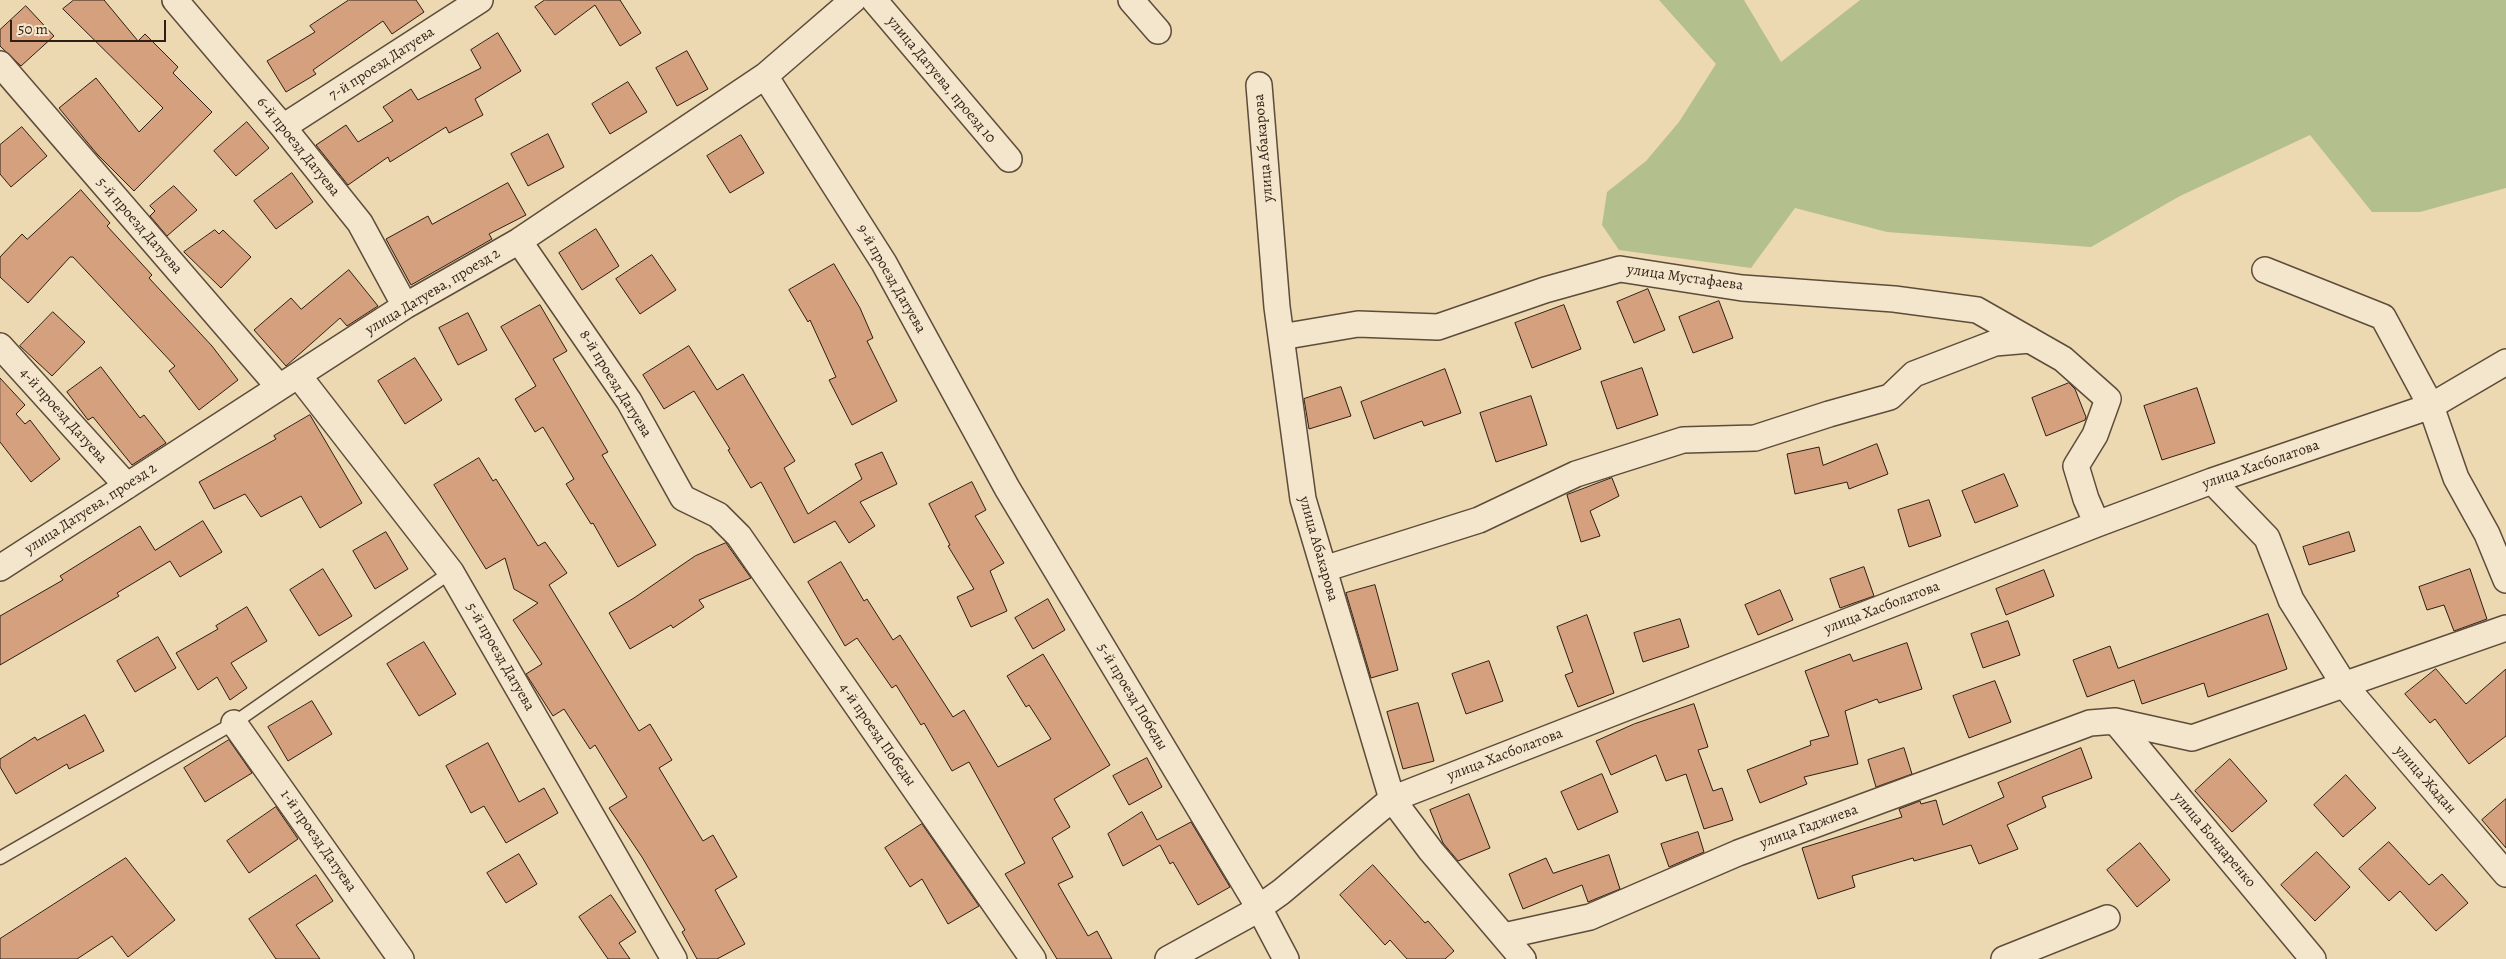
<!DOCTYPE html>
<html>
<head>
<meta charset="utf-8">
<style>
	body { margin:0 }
	#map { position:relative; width:2506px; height:959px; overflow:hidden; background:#ecd8b1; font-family:Alegreya,serif }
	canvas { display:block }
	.scale { position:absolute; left:10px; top:20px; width:156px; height:22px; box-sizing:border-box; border:2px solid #2f1e14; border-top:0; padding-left:6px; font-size:15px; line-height:18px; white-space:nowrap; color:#2f1e14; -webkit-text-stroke:4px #f3e6cc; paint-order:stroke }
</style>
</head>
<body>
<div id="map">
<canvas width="2506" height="959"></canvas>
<div class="scale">50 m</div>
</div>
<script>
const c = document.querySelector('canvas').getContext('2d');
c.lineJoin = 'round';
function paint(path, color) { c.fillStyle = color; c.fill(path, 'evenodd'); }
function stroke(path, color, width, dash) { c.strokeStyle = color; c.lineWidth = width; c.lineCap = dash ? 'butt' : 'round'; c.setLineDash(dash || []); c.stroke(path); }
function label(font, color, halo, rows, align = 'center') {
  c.font = font + ' Alegreya,serif'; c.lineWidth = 4.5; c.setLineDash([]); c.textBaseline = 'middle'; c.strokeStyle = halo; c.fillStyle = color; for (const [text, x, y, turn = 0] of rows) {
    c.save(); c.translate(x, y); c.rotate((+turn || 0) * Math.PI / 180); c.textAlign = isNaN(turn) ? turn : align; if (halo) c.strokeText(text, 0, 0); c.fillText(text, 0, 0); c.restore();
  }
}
paint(new Path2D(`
	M 1659,0 L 1744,0 L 1781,62 L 1860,0 L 2506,0 L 2506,188 L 2420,212 L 2372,212 L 2310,135 L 2180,196 L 2091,247 L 1887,232 L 1795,208 L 1751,268 L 1619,250 L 1602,225 L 1607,192 L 1646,161 L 1679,122 L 1716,64 Z`), '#b4bf8e');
const building = new Path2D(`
	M 74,0 L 104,0 L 138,41 L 145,34 L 178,67 L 173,73 L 212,112 L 134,191 L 97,154 L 59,108 L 96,78 L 139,132 L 163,108 L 63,9 Z
	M 349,0 L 416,0 L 424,12 L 392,34 L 383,21 L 313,70 L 316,74 L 286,92 L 267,61 L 315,32 L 310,26 Z
	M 545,0 L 620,0 L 641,33 L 620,46 L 595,5 L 555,35 L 535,7 Z
	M 26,6 L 54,36 L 21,66 L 0,46 L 0,30 Z
	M 498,33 L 521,71 L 475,99 L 483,115 L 449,133 L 446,127 L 390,162 L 388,157 L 348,185 L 316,145 L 346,125 L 358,142 L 393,121 L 383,107 L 411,89 L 418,100 L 481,68 L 471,50 Z
	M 687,51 L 708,89 L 677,106 L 656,68 Z
	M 628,82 L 647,112 L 610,134 L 592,104 Z
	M 247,122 L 269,148 L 236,176 L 214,151 Z
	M 22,127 L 47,156 L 11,187 L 0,174 L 0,145 Z
	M 548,134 L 564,167 L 528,186 L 511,154 Z
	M 741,135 L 764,173 L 730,193 L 707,156 Z
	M 292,173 L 313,202 L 276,229 L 254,201 Z
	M 508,183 L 526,215 L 489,234 L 492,239 L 411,285 L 386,239 L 428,216 L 432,224 Z
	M 174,186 L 197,210 L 167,236 L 150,216 L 155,211 L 150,206 Z
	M 81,190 L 110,223 L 107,226 L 152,275 L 149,278 L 212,346 L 238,380 L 199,410 L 169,371 L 175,366 L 73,257 L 70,257 L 28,303 L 0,277 L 0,257 L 22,234 L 27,239 Z
	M 596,229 L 619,266 L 582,290 L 559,253 Z
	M 215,230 L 219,234 L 223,230 L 251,257 L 221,288 L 184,252 Z
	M 652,255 L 676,290 L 640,314 L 616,279 Z
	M 834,264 L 860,308 L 873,338 L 867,341 L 897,401 L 852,425 L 829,380 L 836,377 L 810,320 L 808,322 L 789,290 Z
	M 349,270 L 378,306 L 347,326 L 340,318 L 286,366 L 254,330 L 291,298 L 301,309 Z
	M 1648,289 L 1665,330 L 1634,343 L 1617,302 Z
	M 1719,301 L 1733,338 L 1693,353 L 1679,317 Z
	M 540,305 L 567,351 L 553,359 L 608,452 L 602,455 L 656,545 L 618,567 L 593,523 L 591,524 L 566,484 L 574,479 L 543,427 L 535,432 L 515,399 L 536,386 L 501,327 Z
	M 1564,305 L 1581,349 L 1532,368 L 1515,323 Z
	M 53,312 L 85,342 L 52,376 L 20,346 Z
	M 468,313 L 487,350 L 458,365 L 439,328 Z
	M 689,346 L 717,390 L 743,374 L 795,461 L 784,468 L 808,514 L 862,479 L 855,464 L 882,452 L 897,484 L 860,502 L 875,526 L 849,543 L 835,521 L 794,543 L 761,482 L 751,488 L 728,450 L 730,449 L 694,391 L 664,409 L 643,375 Z
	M 415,358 L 442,400 L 405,424 L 378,381 Z
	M 101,367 L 140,418 L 144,415 L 166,443 L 132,465 L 93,417 L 88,420 L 67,392 Z
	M 1642,368 L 1658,415 L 1617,429 L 1601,382 Z
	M 1445,369 L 1461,413 L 1424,426 L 1422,421 L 1374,439 L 1361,402 Z
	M 0,378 L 25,405 L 16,414 L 25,424 L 30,420 L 60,459 L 31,482 L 0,442 Z
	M 2069,383 L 2075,389 L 2086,417 L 2085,420 L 2046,436 L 2032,398 Z
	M 1341,387 L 1351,416 L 1309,429 L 1304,399 Z
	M 2197,388 L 2215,443 L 2162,460 L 2144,406 Z
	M 1531,396 L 1547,445 L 1496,462 L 1480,413 Z
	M 310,415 L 362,503 L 320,528 L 301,496 L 261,517 L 245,494 L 214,509 L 199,482 L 276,439 L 274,436 Z
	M 1877,444 L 1888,474 L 1849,489 L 1847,482 L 1795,494 L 1787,454 L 1819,447 L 1823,465 Z
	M 479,458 L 493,481 L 496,479 L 538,546 L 545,542 L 567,573 L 549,585 L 639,731 L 650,724 L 672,760 L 659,768 L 703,841 L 713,835 L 737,877 L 715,890 L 745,944 L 717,959 L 697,959 L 682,932 L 685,930 L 642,857 L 609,808 L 627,797 L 595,745 L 590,749 L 564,709 L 553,716 L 526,674 L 542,664 L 513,620 L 538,603 L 514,589 L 505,558 L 486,569 L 434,485 Z
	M 2004,474 L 2018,506 L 1975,523 L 1962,491 Z
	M 1612,478 L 1619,496 L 1590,511 L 1600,536 L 1581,542 L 1567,495 Z
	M 972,482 L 986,510 L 975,516 L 1004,563 L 990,571 L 1007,611 L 971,627 L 957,597 L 974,589 L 948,546 L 950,545 L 929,504 Z
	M 1929,500 L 1941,536 L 1909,547 L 1898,510 Z
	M 203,521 L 222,552 L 180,577 L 170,561 L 117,593 L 119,596 L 0,665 L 0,616 L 63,580 L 60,576 L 140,526 L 155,550 Z
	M 386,532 L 408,569 L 375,589 L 353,551 Z
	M 2349,532 L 2355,551 L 2309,565 L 2303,547 Z
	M 726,543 L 751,578 L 699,600 L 704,607 L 673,628 L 671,625 L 630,649 L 609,613 L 634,598 L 695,556 Z
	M 841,562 L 864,601 L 867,599 L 893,640 L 900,635 L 953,717 L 964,710 L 998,767 L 1051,739 L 1029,705 L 1026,707 L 1007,676 L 1043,654 L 1110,765 L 1054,799 L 1070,827 L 1052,838 L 1073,877 L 1058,884 L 1088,936 L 1097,931 L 1112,959 L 1057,959 L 1005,874 L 1025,863 L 969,762 L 952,771 L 924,723 L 921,725 L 896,685 L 892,688 L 857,638 L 845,646 L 808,582 Z
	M 1864,567 L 1874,596 L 1840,608 L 1830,579 Z
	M 323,569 L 352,616 L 319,636 L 290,590 Z
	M 2470,569 L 2487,619 L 2454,631 L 2444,605 L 2427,610 L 2419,587 Z
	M 2044,570 L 2054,596 L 2006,615 L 1996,589 Z
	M 1375,585 L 1398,670 L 1371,678 L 1346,593 Z
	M 1780,590 L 1793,620 L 1758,635 L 1745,605 Z
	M 1048,599 L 1065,630 L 1033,649 L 1015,618 Z
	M 247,607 L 267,641 L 231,663 L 247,688 L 230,700 L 217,677 L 198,690 L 176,653 L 218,629 L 216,626 Z
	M 2268,614 L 2287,669 L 2208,697 L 2204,683 L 2142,704 L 2134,680 L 2087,697 L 2073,660 L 2110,646 L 2118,668 Z
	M 1587,615 L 1614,693 L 1578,707 L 1565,675 L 1573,672 L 1557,627 Z
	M 1680,619 L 1689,647 L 1643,662 L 1634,633 Z
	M 2008,621 L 2020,655 L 1983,668 L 1971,634 Z
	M 158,637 L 176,668 L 135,692 L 117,661 Z
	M 424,642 L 456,694 L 419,716 L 387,664 Z
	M 1907,643 L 1922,689 L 1879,703 L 1877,699 L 1845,711 L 1858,764 L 1804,777 L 1807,784 L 1760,803 L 1747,770 L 1811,745 L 1810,741 L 1829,736 L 1805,671 L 1850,654 L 1853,661 Z
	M 1489,661 L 1503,701 L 1466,714 L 1452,674 Z
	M 2436,669 L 2466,704 L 2506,669 L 2506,736 L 2469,764 L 2435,719 L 2430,723 L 2405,694 Z
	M 1995,681 L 2011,722 L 1969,738 L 1953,696 Z
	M 312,701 L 332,734 L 288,761 L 268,727 Z
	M 1418,703 L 1434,761 L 1403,769 L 1387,712 Z
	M 1694,704 L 1708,747 L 1698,750 L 1713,791 L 1722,788 L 1733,820 L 1704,829 L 1686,774 L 1666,781 L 1656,755 L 1611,775 L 1596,741 L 1634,724 Z
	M 85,715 L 104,751 L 69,769 L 67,764 L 16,794 L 0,767 L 0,759 L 35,737 L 37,740 Z
	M 229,740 L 252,773 L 205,802 L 184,768 Z
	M 488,743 L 519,802 L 544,788 L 558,813 L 506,843 L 484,806 L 471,813 L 446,766 Z
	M 1904,748 L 1912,774 L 1876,787 L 1868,760 Z
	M 2081,748 L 2092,778 L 2042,797 L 2046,807 L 2007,825 L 2018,849 L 1979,864 L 1971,845 L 1914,861 L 1913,858 L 1852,876 L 1855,887 L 1818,899 L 1802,848 L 1902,817 L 1899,809 L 1920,801 L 1921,804 L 1936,800 L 1943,825 L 2004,797 L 1998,783 Z
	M 1147,758 L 1162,787 L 1129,805 L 1113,776 Z
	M 2230,759 L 2267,801 L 2232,832 L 2195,791 Z
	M 1602,774 L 1618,812 L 1578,830 L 1561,792 Z
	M 2346,775 L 2376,808 L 2343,837 L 2314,805 Z
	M 1469,794 L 1490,848 L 1458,861 L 1443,843 L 1430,810 Z
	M 2506,799 L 2506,848 L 2482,820 Z
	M 276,807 L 298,839 L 249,873 L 227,841 Z
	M 1142,812 L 1157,840 L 1191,822 L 1230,887 L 1198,905 L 1173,862 L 1170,864 L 1160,845 L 1123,866 L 1108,834 Z
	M 922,824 L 979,906 L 948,924 L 922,879 L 910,887 L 885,848 Z
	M 1698,832 L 1704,852 L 1669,867 L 1661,844 Z
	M 2389,842 L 2429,885 L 2442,874 L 2468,903 L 2436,931 L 2400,891 L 2389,901 L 2359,869 Z
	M 2140,843 L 2170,880 L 2137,907 L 2107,870 Z
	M 2317,852 L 2350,887 L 2315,921 L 2281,885 Z
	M 519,854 L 537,884 L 506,903 L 487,873 Z
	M 1609,855 L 1620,889 L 1588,902 L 1582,885 L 1523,909 L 1509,874 L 1546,858 L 1553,873 Z
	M 126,858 L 175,920 L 128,957 L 112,936 L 77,959 L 0,959 L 0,939 Z
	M 1373,865 L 1425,923 L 1428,921 L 1454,951 L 1445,959 L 1407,959 L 1390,940 L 1385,945 L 1340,895 Z
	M 316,875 L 333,901 L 296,925 L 320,959 L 276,959 L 249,919 Z
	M 611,895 L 636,932 L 619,943 L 630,959 L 608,959 L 579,917 Z`);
paint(building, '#d5a07e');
stroke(building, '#2f1e14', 1);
const service = new Path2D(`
	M 0,858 L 234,723 L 451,572`);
const minor = new Path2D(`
	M 175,0 L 283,127 L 360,223 L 405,306
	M 874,0 L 1009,159
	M 1131,0 L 1158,31
	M 0,64 L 279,387
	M 765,76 L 884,263 L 1007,488 L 1258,906 L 1286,959
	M 1259,85 L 1277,307 L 1303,499 L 1392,799 L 1431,851 L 1523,959
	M 283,127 L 480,0
	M 519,241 L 629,401 L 683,498 L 718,515 L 739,536 L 1033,959
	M 2265,270 L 2383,317 L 2431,406 L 2456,478 L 2487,534 L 2506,580
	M 1281,337 L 1358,324 L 1438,327 L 1545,290 L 1620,269 L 1742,288 L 1894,299 L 1977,310 L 2063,359 L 2108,399 L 2095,435 L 2076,466 L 2086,499 L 2097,524
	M 0,346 L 127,486
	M 298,375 L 451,572 L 674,959
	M 2212,481 L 2267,538 L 2291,600 L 2345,686 L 2506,874
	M 0,568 L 405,306 L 519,241 L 765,76 L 853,0
	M 1324,569 L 1479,520 L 1576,474 L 1683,440 L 1755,438 L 1829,414 L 1890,397 L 1914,374 L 1995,343 L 2030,340
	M 2115,721 L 2313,959
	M 234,723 L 401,959
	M 1504,936 L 1590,917 L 1738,853 L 2090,723 L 2115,721 L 2192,738 L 2506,628
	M 1168,959 L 1250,914 L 1281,892 L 1392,799 L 2097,524 L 2212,481 L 2431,406 L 2506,362
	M 2004,959 L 2107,918`);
stroke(service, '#5e4c3b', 15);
stroke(minor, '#5e4c3b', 28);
stroke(service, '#f3e6cc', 12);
stroke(minor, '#f3e6cc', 25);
label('15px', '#2f1e14', '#f3e6cc', [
	["7-й проезд Датуева",382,64,-33],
	["улица Датуева, проезд 10",941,80,50],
	["6-й проезд Датуева",298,147,51],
	["улица Абакарова",1264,148,-95],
	["5-й проезд Датуева",139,226,49],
	["улица Мустафаева",1685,278,8],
	["9-й проезд Датуева",891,279,60],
	["улица Датуева, проезд 2",433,292,-31],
	["8-й проезд Датуева",615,384,58],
	["4-й проезд Датуева",63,416,48],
	["улица Хасболатова",2261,465,-19],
	["улица Датуева, проезд 2",91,509,-33],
	["улица Абакарова",1318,549,74],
	["улица Хасболатова",1882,608,-21],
	["5-й проезд Датуева",500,657,60],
	["5-й проезд Победы",1132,697,59],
	["4-й проезд Победы",877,735,55],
	["улица Хасболатова",1505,755,-21],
	["улица Жадан",2425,780,49],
	["улица Гаджиева",1809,827,-20],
	["улица Бондаренко",2214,840,50],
	["1-й проезд Датуева",318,841,55]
]);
</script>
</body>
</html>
